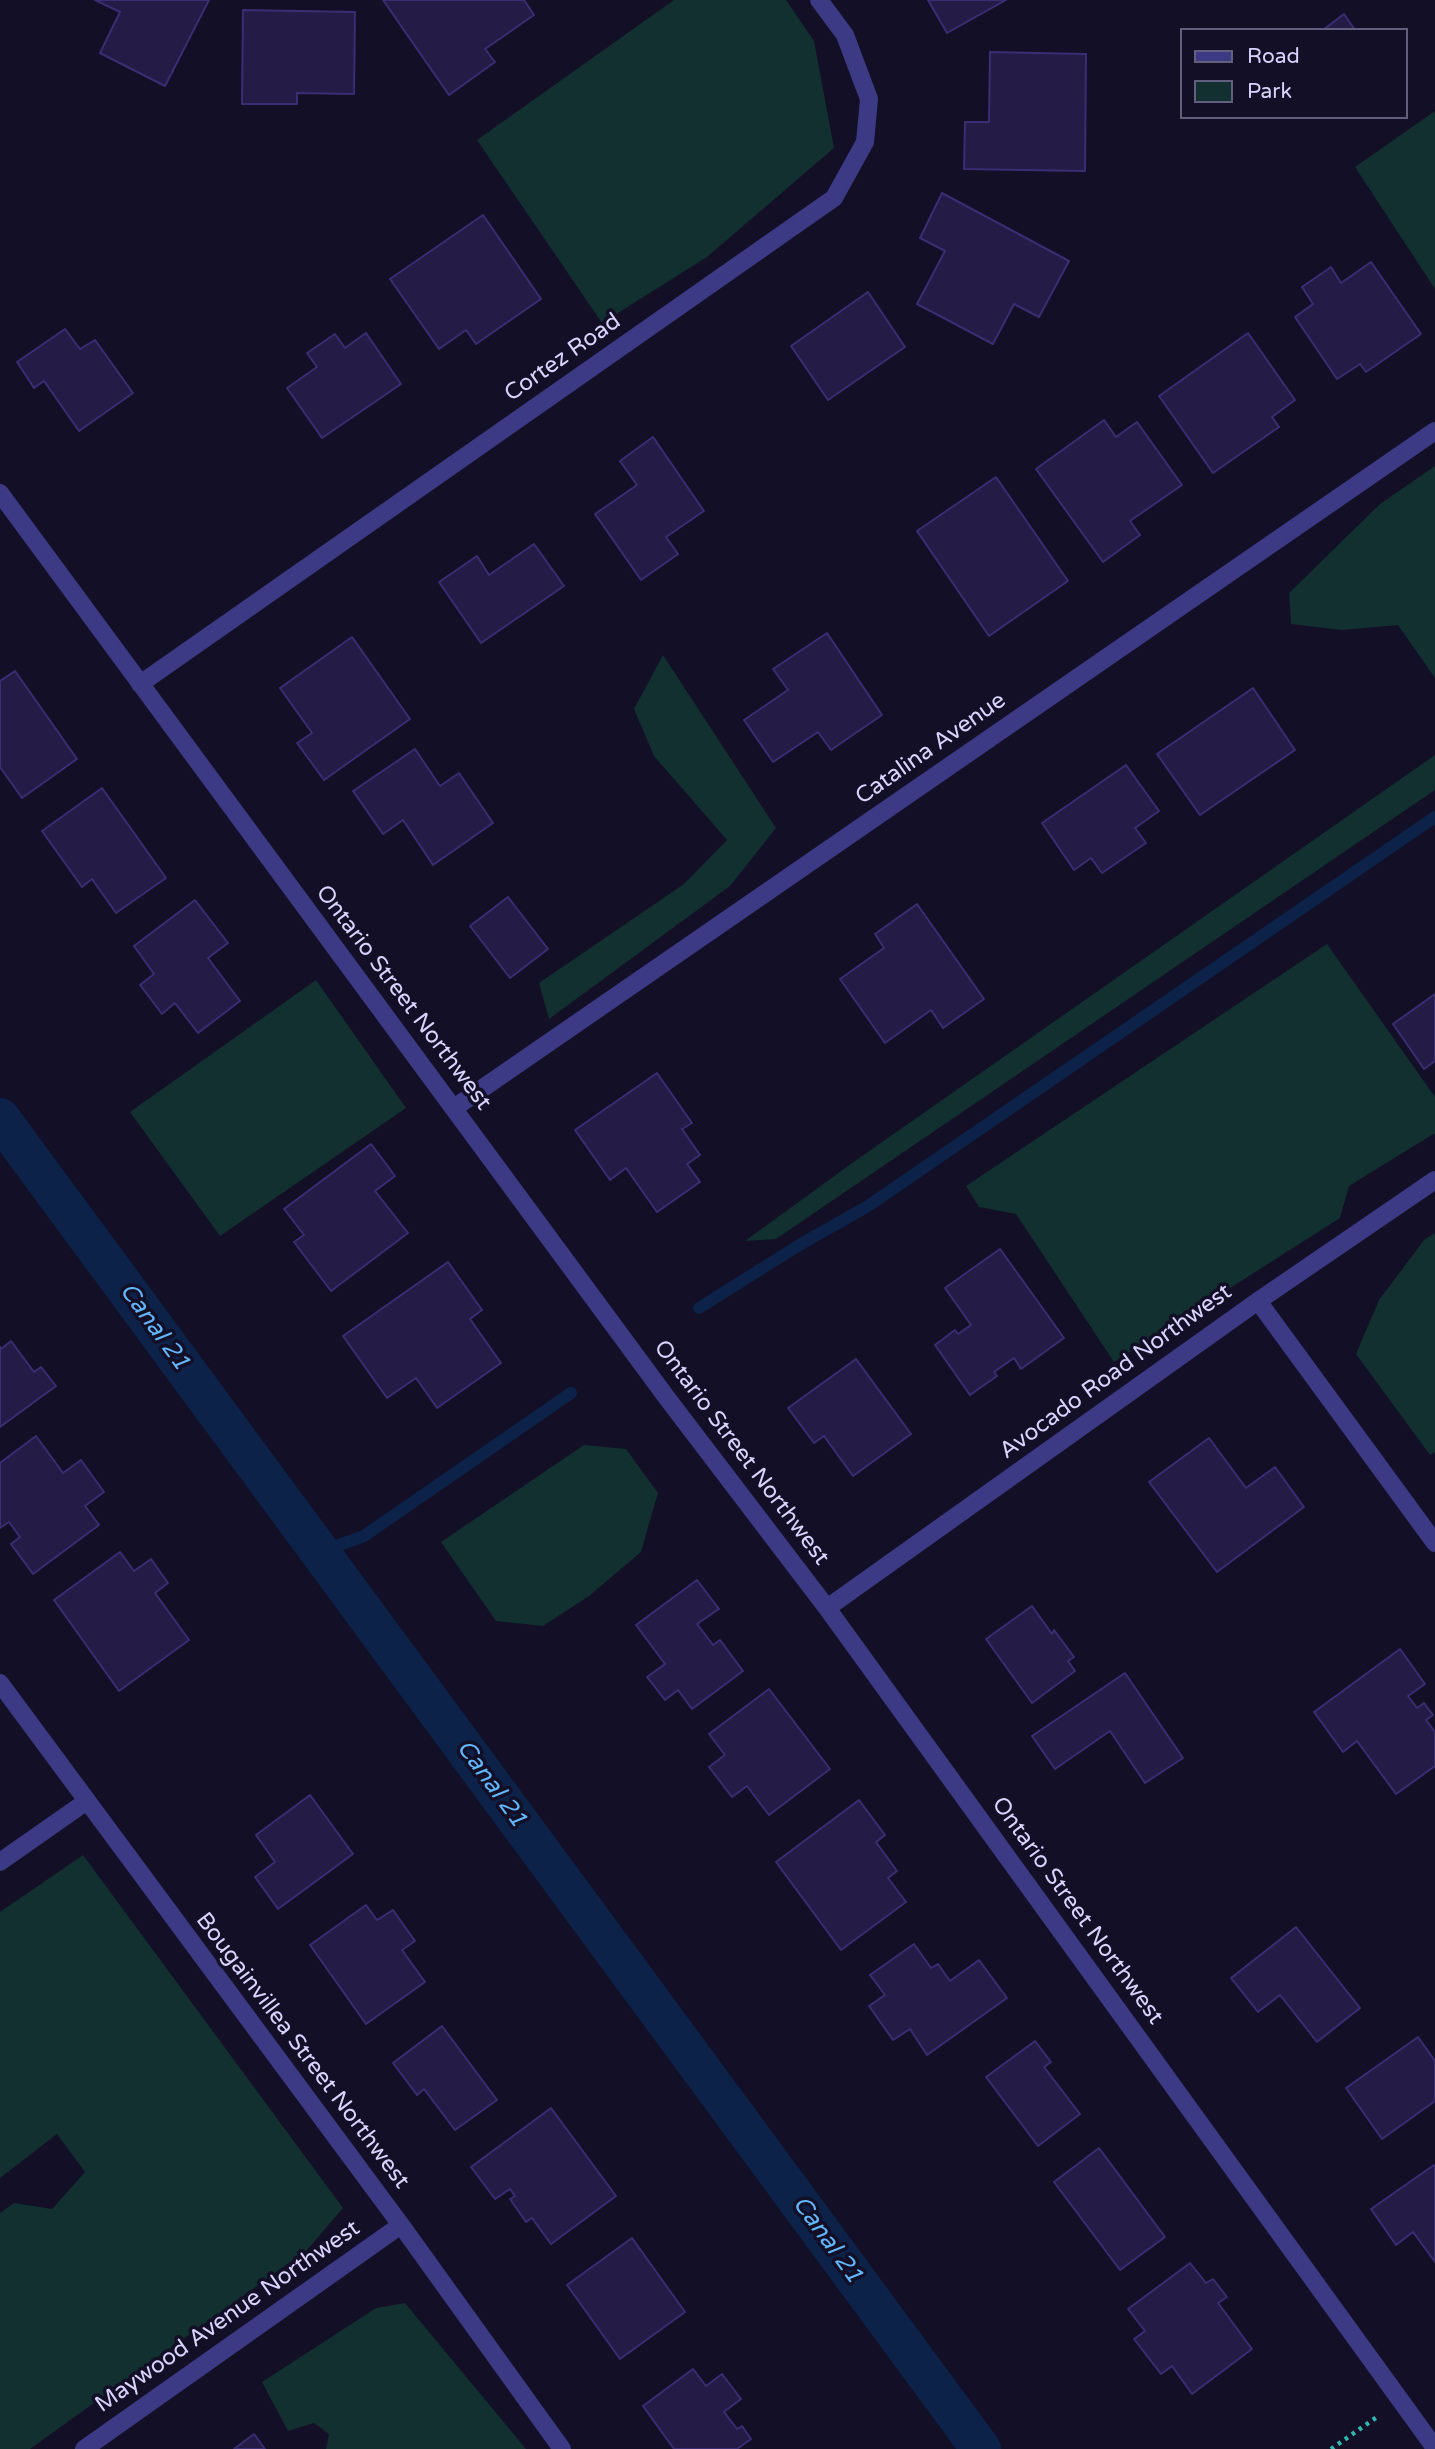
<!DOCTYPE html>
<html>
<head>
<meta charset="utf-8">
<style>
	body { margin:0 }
	#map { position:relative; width:1435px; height:2449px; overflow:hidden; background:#130f26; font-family:"Varela Round",sans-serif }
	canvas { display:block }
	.legend { position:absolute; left:1180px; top:28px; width:228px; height:91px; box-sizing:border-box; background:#130f26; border:2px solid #625e7d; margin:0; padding:9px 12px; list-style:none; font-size:21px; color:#d9d4ff }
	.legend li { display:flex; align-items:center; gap:14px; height:35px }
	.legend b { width:35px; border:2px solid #625e7d }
</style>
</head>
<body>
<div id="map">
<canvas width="1435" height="2449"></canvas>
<ul class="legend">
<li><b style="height:9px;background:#3d3a85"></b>Road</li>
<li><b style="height:19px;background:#12302f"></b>Park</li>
</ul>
</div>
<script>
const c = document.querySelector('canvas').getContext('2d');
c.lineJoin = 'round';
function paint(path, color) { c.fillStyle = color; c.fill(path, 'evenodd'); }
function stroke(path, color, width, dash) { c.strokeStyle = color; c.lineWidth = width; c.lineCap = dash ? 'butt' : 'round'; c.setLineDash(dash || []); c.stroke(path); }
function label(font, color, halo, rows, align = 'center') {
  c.font = font + ' "Varela Round",sans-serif'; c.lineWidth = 7; c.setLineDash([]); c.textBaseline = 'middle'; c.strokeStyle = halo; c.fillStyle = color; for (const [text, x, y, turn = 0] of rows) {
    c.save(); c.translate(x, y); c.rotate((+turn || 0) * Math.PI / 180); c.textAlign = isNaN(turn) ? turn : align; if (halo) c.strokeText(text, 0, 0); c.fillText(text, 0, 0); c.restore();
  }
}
paint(new Path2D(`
	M 674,0 L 786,0 L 814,41 L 834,148 L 707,257 L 602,323 L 477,140 Z
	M 1435,111 L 1435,289 L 1355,167 Z
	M 1435,466 L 1435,678 L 1398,625 L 1342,630 L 1291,624 L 1289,593 L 1380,504 Z
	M 663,655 L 776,828 L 730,886 L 549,1019 L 539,983 L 684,884 L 727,840 L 654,756 L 634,709 Z
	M 1435,755 L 1435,790 L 776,1239 L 745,1241 L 855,1161 Z
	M 1327,944 L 1435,1097 L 1435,1133 L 1349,1186 L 1340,1218 L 1114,1362 L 1016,1214 L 979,1207 L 966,1186 Z
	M 316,980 L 406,1108 L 220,1236 L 130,1112 Z
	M 1435,1233 L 1435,1452 L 1430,1455 L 1356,1354 L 1379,1300 L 1424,1240 Z
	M 584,1445 L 626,1449 L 658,1493 L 641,1552 L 589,1596 L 543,1626 L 496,1621 L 441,1542 Z
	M 83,1855 L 343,2208 L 307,2250 L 30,2449 L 0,2449 L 0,2213 L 14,2203 L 52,2209 L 85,2172 L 57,2134 L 0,2178 L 0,1912 Z
	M 405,2303 L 526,2449 L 326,2449 L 329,2434 L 314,2423 L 288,2431 L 262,2382 L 376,2308 Z`), '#12302f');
stroke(new Path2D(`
	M 699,1308 L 801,1244 L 868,1206 L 1435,817
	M 320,1552 L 364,1536 L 571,1393`), '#0c2248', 12);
stroke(new Path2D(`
	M 0,1118 L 981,2449`), '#0c2248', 40);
const building = new Path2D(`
	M 95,0 L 209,0 L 165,86 L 100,53 L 120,12 Z
	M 383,0 L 524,0 L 534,15 L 485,49 L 495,62 L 449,95 Z
	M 928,0 L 1006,0 L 947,33 Z
	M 243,10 L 355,12 L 354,94 L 297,93 L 297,104 L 242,104 Z
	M 1344,14 L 1355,30 L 1323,30 Z
	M 990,52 L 1086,54 L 1085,171 L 964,169 L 965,122 L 989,122 Z
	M 942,193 L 1069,261 L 1039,317 L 1014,304 L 993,344 L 917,304 L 945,251 L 920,238 Z
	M 483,215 L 541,299 L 476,344 L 466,330 L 439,349 L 390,279 Z
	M 1371,262 L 1421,334 L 1366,372 L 1360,364 L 1337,379 L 1295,317 L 1313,304 L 1302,287 L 1331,267 L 1341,283 Z
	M 868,292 L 905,347 L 828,400 L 791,346 Z
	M 65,329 L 80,349 L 95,340 L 133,393 L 79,431 L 44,381 L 34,388 L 17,362 Z
	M 366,333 L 401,384 L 322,438 L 287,388 L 317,367 L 307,353 L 335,334 L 345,348 Z
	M 1248,333 L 1295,400 L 1272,417 L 1279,427 L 1213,473 L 1159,396 Z
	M 1104,420 L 1116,437 L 1137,422 L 1182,485 L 1130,521 L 1140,535 L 1103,562 L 1036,469 Z
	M 653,437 L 704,511 L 666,537 L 678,554 L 641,580 L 595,514 L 637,485 L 620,461 Z
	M 996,477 L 1068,581 L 989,636 L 917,531 Z
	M 534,544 L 564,586 L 481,643 L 439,582 L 477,556 L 489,575 Z
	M 827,633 L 882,715 L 831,750 L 818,732 L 773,762 L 744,720 L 788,690 L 773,669 Z
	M 352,637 L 410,719 L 324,780 L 297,743 L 312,733 L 280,688 Z
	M 15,671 L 77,759 L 22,798 L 0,767 L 0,681 Z
	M 1253,688 L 1295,750 L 1200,815 L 1157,754 Z
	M 415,749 L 440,786 L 459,773 L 493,823 L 433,865 L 403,820 L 383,834 L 353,791 Z
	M 1126,765 L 1159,811 L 1135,828 L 1146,843 L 1102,873 L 1091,858 L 1074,870 L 1042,823 Z
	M 102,788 L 166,878 L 116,913 L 92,879 L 82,887 L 42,831 Z
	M 508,897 L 548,949 L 510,978 L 470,926 Z
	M 195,900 L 228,943 L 208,958 L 240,1001 L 198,1033 L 175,1003 L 162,1014 L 140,985 L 154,974 L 134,946 Z
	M 917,904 L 984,999 L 943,1028 L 931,1010 L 885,1043 L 840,979 L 884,948 L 875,934 Z
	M 1435,994 L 1435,1061 L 1424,1069 L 1393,1024 Z
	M 657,1073 L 692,1123 L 682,1129 L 700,1155 L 687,1164 L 700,1182 L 657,1212 L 626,1168 L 610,1180 L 575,1130 Z
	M 371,1144 L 395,1176 L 375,1191 L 408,1233 L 331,1291 L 294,1242 L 304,1235 L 284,1209 Z
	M 1000,1249 L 1064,1338 L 1021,1369 L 1014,1358 L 994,1372 L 997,1376 L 970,1395 L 935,1345 L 955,1330 L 958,1334 L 971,1325 L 945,1288 Z
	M 448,1262 L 482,1310 L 470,1319 L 501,1363 L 437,1408 L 416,1378 L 387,1398 L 343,1336 Z
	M 11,1341 L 34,1372 L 41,1367 L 56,1386 L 0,1427 L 0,1347 L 1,1349 Z
	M 856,1359 L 911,1434 L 853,1476 L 824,1436 L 814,1443 L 788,1408 Z
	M 36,1436 L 63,1473 L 81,1460 L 104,1492 L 85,1506 L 99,1525 L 33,1574 L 11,1544 L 20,1537 L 9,1522 L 0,1528 L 0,1463 Z
	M 1209,1438 L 1246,1488 L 1275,1467 L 1304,1507 L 1217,1572 L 1149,1482 Z
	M 120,1552 L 134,1571 L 151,1559 L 168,1583 L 155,1593 L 189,1640 L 119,1691 L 54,1600 Z
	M 697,1580 L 719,1609 L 697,1624 L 713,1645 L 720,1640 L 743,1671 L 692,1709 L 678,1690 L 665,1700 L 647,1677 L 665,1664 L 636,1625 Z
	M 1032,1606 L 1052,1634 L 1054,1630 L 1074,1657 L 1068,1661 L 1075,1671 L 1032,1703 L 986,1639 Z
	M 1400,1649 L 1425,1684 L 1408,1696 L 1417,1708 L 1424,1703 L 1433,1715 L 1426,1720 L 1435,1732 L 1435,1766 L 1396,1794 L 1357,1741 L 1343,1752 L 1314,1712 Z
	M 1125,1673 L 1183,1758 L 1145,1783 L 1110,1731 L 1055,1769 L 1032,1736 Z
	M 769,1689 L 830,1769 L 769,1815 L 747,1786 L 732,1797 L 709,1767 L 725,1755 L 709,1734 Z
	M 310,1795 L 353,1854 L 278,1909 L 255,1877 L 275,1862 L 256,1835 Z
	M 859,1800 L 885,1835 L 876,1842 L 897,1871 L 888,1878 L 906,1902 L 841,1950 L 776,1862 Z
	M 366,1905 L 377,1920 L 393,1910 L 415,1941 L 402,1950 L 425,1982 L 366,2024 L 310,1945 Z
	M 1296,1927 L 1360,2008 L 1317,2042 L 1280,1995 L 1258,2012 L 1231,1978 Z
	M 914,1944 L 931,1968 L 938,1964 L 950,1981 L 979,1960 L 1007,1998 L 927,2055 L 910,2029 L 893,2040 L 869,2006 L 885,1995 L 870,1975 Z
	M 442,2026 L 497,2100 L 455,2130 L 424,2089 L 417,2095 L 393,2063 Z
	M 1418,2037 L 1435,2061 L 1435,2101 L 1382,2139 L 1346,2088 Z
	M 1035,2041 L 1051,2062 L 1044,2067 L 1080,2114 L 1038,2146 L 986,2077 Z
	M 551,2108 L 616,2196 L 551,2244 L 532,2218 L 526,2222 L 510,2199 L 515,2196 L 510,2189 L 495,2199 L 471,2167 Z
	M 1099,2148 L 1165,2237 L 1120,2270 L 1054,2182 Z
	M 1434,2165 L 1435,2167 L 1435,2262 L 1413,2232 L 1396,2245 L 1371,2209 Z
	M 632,2238 L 685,2312 L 620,2359 L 567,2285 Z
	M 1190,2263 L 1206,2283 L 1213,2279 L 1227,2297 L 1218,2303 L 1252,2349 L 1192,2394 L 1172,2366 L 1161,2374 L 1134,2339 L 1145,2331 L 1128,2309 Z
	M 693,2369 L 706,2386 L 722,2374 L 741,2399 L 724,2412 L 737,2429 L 742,2426 L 751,2439 L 737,2449 L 674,2449 L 643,2406 Z
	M 254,2434 L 265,2449 L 234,2449 Z`);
paint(building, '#241b47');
stroke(building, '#3b2d73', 2);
stroke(new Path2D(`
	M 1331,2449 L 1377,2417`), '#2fb8b0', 4.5, [3.5, 5]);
stroke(new Path2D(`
	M 0,493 L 667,1398 L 827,1608 L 1435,2448
	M 140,684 L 834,198 L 865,142 L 869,99 L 845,35 L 819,0
	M 454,1108 L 1435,431
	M 1258,1301 L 1435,1543
	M 827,1608 L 1258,1301 L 1435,1180
	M 0,1683 L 401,2225 L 562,2449
	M 0,1862 L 87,1801
	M 84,2449 L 401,2225`), '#3d3a85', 18);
label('23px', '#d9d4ff', '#130f26', [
	["Cortez Road",563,358,-35],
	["Catalina Avenue",931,749,-35],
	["Ontario Street Northwest",403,998,53],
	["Avocado Road Northwest",1116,1372,-36],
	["Ontario Street Northwest",741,1453,53],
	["Ontario Street Northwest",1077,1911,54],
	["Bougainvillea Street Northwest",302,2051,53],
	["Maywood Avenue Northwest",228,2317,-35]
]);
label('italic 24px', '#62b6ff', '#130f26', [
	["Canal 21",154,1327,54],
	["Canal 21",491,1784,54],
	["Canal 21",827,2240,54]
]);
</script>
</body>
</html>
